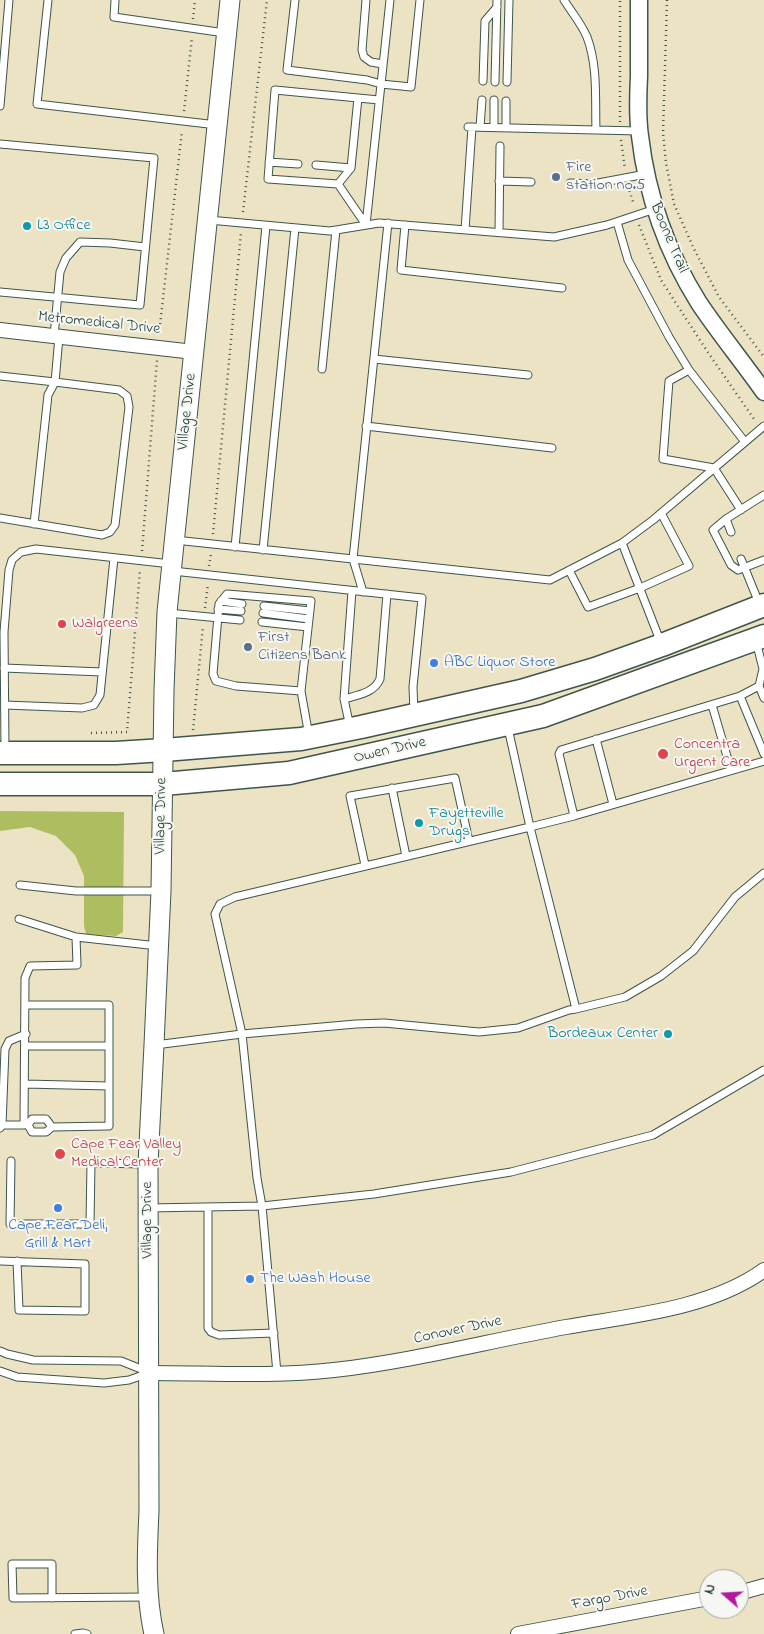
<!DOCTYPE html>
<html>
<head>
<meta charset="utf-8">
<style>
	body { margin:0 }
	#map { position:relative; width:764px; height:1634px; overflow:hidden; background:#ece3c4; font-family:"Indie Flower",sans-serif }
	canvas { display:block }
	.north { position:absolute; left:699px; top:1569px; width:50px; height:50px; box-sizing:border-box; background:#f6f6f2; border:1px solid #a0aca6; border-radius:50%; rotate:289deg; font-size:14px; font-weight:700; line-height:20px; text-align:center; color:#1f3d34 }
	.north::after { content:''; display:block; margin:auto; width:18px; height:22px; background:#b5179e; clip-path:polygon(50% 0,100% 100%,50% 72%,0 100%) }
</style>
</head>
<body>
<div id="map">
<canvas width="764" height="1634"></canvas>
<div class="north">N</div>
</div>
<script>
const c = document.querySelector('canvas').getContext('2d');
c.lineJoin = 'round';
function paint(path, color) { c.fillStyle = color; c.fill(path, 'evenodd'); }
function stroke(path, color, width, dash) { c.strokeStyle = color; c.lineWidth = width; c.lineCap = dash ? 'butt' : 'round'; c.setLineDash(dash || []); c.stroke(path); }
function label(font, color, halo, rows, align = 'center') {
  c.font = font + ' "Indie Flower",sans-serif'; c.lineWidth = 4; c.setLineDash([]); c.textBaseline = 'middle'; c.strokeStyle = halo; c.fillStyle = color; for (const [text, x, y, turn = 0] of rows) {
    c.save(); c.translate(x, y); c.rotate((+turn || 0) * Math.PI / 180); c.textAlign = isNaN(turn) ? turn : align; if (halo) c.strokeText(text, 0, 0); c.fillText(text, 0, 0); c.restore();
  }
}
paint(new Path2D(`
	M 0,811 L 124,812 L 123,932 L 116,936 L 86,934 L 84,926 L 84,876 L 75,855 L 56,836 L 30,827 L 0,831 Z`), '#adbd60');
const service = new Path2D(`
	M 48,0 L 37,104 L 217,125
	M 115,0 L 114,17 L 225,33
	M 295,0 L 287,70 L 367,80 L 381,84 L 411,87 L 420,0
	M 366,0 L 362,50 L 364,57 L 371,62 L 383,64
	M 564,0 C 572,13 581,23 587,37 C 598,66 595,99 596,130
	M 483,81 L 485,21 L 497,7
	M 495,82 L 497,0
	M 507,82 L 509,0
	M 506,101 L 506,128
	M 0,106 L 9,0
	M 468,127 L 639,131
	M 480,127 L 482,100
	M 494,127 L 494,100
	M 0,144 L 154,158 L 140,305 L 0,292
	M 269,162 L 298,164
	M 316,165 L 351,168
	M 499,181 L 531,182
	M 570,183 L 593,184 L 646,174
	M 338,184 L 351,168 L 358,98
	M 209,220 L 330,231 L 379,223 L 554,237 L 607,225 L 655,209
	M 617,222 L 628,260 L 669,337 L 689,370 L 745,442
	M 366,225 L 338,184 L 268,179 L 275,90 L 379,100
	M 366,225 L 390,0
	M 405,225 L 401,270 L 562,288
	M 465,230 L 472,127
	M 499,232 L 500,146
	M 54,336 L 60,272 L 66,258 L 80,242 L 110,243 L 145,247
	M 374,359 L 528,375
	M 322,369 L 336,230
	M 689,370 L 669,381 L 663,459 L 714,468 L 741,510
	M 0,376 L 55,382 L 48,395 L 34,524
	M 366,426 L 552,448
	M 0,518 L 102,535 L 110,532 L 115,525 L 129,407 L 127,396 L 119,390 L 55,382 L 59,337
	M 726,519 L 713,530 L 731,565 L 738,570 L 764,560
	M 731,532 L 726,519 L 764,495
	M 175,540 L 550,580 L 622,543 L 653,520 L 764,426
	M 622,543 L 661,643
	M 235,547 L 266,226
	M 263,550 L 295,228
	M 741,559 L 759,603
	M 569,570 L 588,607 L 640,588 L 689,566 L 661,513
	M 173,571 L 422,598 L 413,687 L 414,712
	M 363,592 L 353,559 L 388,223
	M 221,601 L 242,604
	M 264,606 L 310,611
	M 218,609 L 241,611
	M 168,613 L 240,620
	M 263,613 L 309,619
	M 262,622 L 308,627
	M 756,641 L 763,669 L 759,686 L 740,696 L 764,754
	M 4,668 L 102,672
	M 759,686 L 764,698
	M 301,691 L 236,686 L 216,681 L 213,674 L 219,604 L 227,594 L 311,601 L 301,691 L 309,736
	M 344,699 C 358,695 374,693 380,679 L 387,594
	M 5,705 L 82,708 L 94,705 L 100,695 L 114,558
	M 712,705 L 731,770
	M 350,727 L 344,699 L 352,591
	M 508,728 L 530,827 L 574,816 L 559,754 L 561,750 L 740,696
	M 596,739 L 613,804
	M 5,750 L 4,632 L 9,570 L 12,560 L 21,552 L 36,549 L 171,564
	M 392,788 L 406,856
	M 574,816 L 764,761
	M 365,865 L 350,796 L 455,778 L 469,841
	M 20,885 L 76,891 L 160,891
	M 19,919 L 76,937 L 158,946
	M 26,1005 L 109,1005 L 109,1126 L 52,1127 L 46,1132 L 32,1132 L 28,1125
	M 576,1009 L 530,827 L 235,897 L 220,904 L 215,914 L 242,1034 L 356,1024 L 384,1023 L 479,1032 L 518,1028 L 569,1010 L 576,1009 L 625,997 L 661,976 L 693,951 L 735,897 L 764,873
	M 26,1046 L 109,1046
	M 25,1084 L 109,1086
	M 2,1125 L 24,1125 L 25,978 L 30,966 L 77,965 L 76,937
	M 28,1125 L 32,1119 L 46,1119 L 52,1127
	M 0,1128 L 2,1125 L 5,1049 L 9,1041 L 26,1034
	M 11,1161 L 10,1224 L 90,1224 L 91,1163 L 147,1164
	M 208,1207 L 208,1328 L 211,1332 L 219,1335 L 274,1333
	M 148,1208 L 262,1206 L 257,1178 L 242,1034 L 155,1045
	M 0,1261 L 85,1264 L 85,1311 L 19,1310 L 17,1261
	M 0,1351 L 7,1354 L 33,1360 L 121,1361 L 146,1371
	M 0,1371 L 17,1377 L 104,1383 L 129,1380 L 146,1374
	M 277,1373 L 262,1206 L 374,1194 L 511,1172 L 653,1135 L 764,1070
	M 52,1598 L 52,1564 L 12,1564 L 13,1598 L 148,1597
	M 75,1634 L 83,1633 L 87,1634`);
const minor = new Path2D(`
	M 0,330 L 194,352
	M 149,1373 C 210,1373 273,1377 334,1370 C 413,1361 488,1341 566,1327 C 629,1316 711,1309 764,1270
	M 739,1593 L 764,1586
	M 518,1634 L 709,1598`);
const tertiary = new Path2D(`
	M 639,0 C 639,25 639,51 639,76 C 638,96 637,116 640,136 C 647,196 667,252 699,303 C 719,333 743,362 764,392`);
const secondary = new Path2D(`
	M 154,1634 C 145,1594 147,1552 149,1511 L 148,1164 L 154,1045 L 161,891 L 164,690 L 167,612 L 230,0`);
const trunk = new Path2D(`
	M 0,753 L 116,753 L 164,750 L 301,739 L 361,727 L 521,691 L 595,669 L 662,645 L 764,605
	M 0,784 L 163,784 L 289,773 L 543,716 L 764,636`);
stroke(service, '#3e564a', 9);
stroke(minor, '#3e564a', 16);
stroke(tertiary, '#3e564a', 19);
stroke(secondary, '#3e564a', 21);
stroke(trunk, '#3e564a', 25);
stroke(new Path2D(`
	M 667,0 L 663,133 L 666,163 L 674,204 L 694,249 L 719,297 L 764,357
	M 193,19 L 195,0
	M 184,111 L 192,37
	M 620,122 L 620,0
	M 621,140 L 625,169
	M 628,186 L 634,205
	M 243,212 L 267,0
	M 639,225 L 661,280 L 707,351 L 756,422
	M 159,334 L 182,131
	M 213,534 L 241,233
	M 142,551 L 157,360
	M 209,566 L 211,554
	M 205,608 L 208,584
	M 193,730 L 203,626
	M 91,733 L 127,732 L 140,569`), '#3e564a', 2.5, [1, 4]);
stroke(service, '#fff', 7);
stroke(minor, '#fff', 14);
stroke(tertiary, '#fff', 16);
stroke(secondary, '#fff', 19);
stroke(trunk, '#fff', 22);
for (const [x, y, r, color] of [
	[556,177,5,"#5c6f8a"],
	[27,226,5,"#0f9aa8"],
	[62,624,5,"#e0444e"],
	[248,647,5,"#5c6f8a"],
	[434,663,5,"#3f7fe0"],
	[663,754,6,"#e0444e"],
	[419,823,5,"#0f9aa8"],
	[668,1034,5,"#0f9aa8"],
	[60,1154,6,"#e0444e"],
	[58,1208,5,"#3f7fe0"],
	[250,1279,5,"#3f7fe0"]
]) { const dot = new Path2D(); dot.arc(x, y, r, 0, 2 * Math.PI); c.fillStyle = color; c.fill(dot); stroke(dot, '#f6f6f2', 2); }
label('16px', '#4e5e75', '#f6f6f2', [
	["Fire",566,168],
	["station no.5",566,186],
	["First",258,638],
	["Citizens Bank",258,656]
], 'left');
label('16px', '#0d838f', '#f6f6f2', [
	["L3 Office",37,226],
	["Fayetteville",429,814],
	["Drugs",429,832],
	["Bordeaux Center",658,1034,"right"]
], 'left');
label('16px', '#1f3d34', '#f6f6f2', [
	["Boone Trail",668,238,67],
	["Metromedical Drive",99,324,6],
	["Village Drive",188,412,-84],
	["Owen Drive",390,751,-13],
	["Village Drive",162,816,-89],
	["Village Drive",148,1220,-90],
	["Conover Drive",458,1331,-12],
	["Fargo Drive",610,1599,-11]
]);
label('16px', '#be3a42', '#f6f6f2', [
	["Walgreens",72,624],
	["Concentra",674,745],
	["Urgent Care",674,763],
	["Cape Fear Valley",71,1145],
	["Medical Center",71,1163]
], 'left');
label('16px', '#366cbe', '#f6f6f2', [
	["ABC Liquor Store",444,663],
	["Cape Fear Deli,",58,1226,"center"],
	["Grill & Mart",58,1244,"center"],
	["The Wash House",260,1279]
], 'left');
</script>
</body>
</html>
